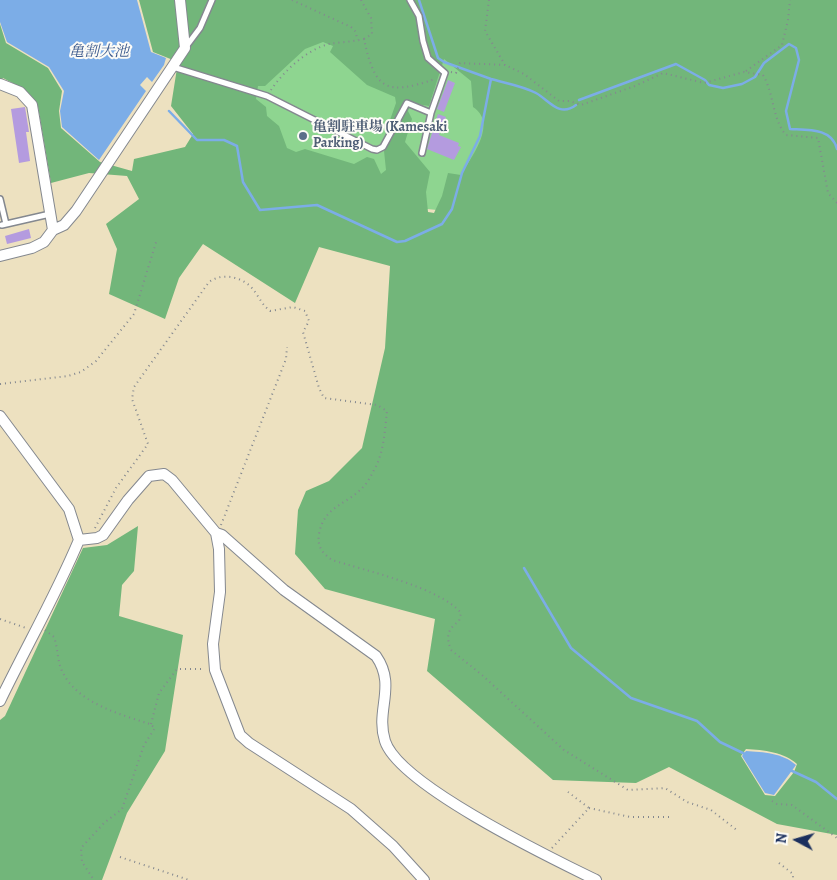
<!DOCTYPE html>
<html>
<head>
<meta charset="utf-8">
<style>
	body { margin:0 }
	#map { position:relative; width:837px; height:880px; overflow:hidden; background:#ede1c0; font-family:Alegreya,serif }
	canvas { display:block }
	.north { position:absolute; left:772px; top:815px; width:50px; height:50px; -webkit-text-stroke:4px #fdfcf7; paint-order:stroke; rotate:276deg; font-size:14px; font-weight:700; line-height:20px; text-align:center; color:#1b2f5e }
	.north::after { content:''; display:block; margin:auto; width:18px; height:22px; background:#1b2f5e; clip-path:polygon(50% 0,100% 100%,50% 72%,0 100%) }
</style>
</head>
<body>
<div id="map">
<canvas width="837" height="880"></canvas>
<div class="north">N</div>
</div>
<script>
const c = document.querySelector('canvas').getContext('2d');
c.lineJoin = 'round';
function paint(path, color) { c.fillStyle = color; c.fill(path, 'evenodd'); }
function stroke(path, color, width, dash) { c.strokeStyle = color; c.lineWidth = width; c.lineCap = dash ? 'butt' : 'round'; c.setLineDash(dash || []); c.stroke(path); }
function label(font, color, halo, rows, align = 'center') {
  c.font = font + ' Alegreya,"Noto Serif JP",serif'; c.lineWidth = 4; c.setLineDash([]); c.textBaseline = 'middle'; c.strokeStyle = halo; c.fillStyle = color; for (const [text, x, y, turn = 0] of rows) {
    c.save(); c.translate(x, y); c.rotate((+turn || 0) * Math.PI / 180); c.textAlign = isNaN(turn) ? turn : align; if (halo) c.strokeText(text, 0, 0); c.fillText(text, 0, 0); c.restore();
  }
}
paint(new Path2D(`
	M 274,0 L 506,74 L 485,176 L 437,210 L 408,207 L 219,124 Z`), '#8ed590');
paint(new Path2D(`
	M 139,0 L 837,0 L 837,835 L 777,824 L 669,767 L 636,783 L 553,780 L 427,671 L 435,619 L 325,589 L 295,554 L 298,510 L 306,491 L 329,481 L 362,448 L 385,348 L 390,266 L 319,247 L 295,303 L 203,244 L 179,278 L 165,319 L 109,294 L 117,249 L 106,224 L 139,199 L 127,176 L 89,173 L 51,183 L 38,107 C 31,91 18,86 3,78 L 0,82 L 0,24 L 6,43 L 48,68 L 62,91 L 59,111 L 61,128 L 100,162 L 132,171 L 134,159 L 185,147 L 193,134 L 171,106 L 178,62 L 153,52 ZM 323,42 L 333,46 L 330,52 L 367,85 L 395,97 L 396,103 L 390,120 L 390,141 L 384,151 L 386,170 L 381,174 L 374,159 L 367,157 L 354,164 L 305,149 L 296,152 L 287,148 L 279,126 L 267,116 L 266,107 L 256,99 L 258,86 L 265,86 L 305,49 ZM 444,59 L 471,81 L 473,107 C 498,123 472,156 461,175 L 448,173 L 442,196 L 434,213 L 428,212 L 426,192 L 430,172 L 405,142 L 412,119 L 408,111 L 411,103 L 429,106 ZM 746,749 C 764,750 784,752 797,764 L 794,772 L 775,796 L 765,795 L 741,756 Z
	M 138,526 L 134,571 L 122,585 L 119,616 L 183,635 L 165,751 L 127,813 L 102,880 L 0,880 L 0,720 L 5,716 L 83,548 L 107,545 Z`), '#72b67a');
paint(new Path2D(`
	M 0,0 L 137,0 L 151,52 L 166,58 L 164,65 L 152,82 L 147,77 L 140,85 L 146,91 L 99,160 L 62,127 L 60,111 L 64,91 L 49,67 L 7,42 L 0,22 Z
	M 746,751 C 763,752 783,753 796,765 L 774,795 L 765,793 L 742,756 Z`), '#7cade7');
stroke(new Path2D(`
	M 419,0 L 438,58 L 444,62 L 491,79
	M 579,100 L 676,64 L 705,80 L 709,85 L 723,88 L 742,84 L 755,77 L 764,63 L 789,44 L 796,48 L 799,60 L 786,111 L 790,129 C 808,130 832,128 837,149
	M 169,111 L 197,140 L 224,140 L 237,146 L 243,182 L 260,210 L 317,205 L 397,242 L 405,241 L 442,224 L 452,209 L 462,173 L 480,136 L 491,79 C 505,83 523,86 536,93 C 549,100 559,118 576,105
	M 524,568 L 571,648 L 631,698 L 697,721 L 720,742 L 745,754
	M 790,770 L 816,782 L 837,799`), '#7cade7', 2.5);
paint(new Path2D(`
	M 448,80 L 455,83 L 444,112 L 437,109 Z
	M 25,107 L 29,132 L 26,132 L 30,161 L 19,163 L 11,109 Z
	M 438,114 L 446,117 L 439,135 L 459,143 L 458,146 L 461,147 L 454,160 L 427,149 Z
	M 29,229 L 31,238 L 7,244 L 5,236 Z`), '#b49bdf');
const lane = new Path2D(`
	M 410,0 L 419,16 L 423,41 L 428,58 L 445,73 L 431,113 L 422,153
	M 185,48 L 200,28 L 212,0
	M 173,67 L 267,96 L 372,149 L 377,150 L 383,147 L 407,103 L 431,113
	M 0,199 L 6,224
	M 2,225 L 50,214`);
const street = new Path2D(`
	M 0,84 L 20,92 L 32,105 L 53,230
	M 0,256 L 32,248 L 44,242 L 53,230 L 64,225 L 76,211 L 185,48 L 180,0
	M 0,416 L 69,509 L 79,540 C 56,595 26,647 0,701
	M 216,533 L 219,549 L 220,592 L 213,644 L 215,670 L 240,735 L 249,743 L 351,809 L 393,846 L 424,880
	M 79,540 L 97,538 L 103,535 L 128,500 L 149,476 L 164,474 L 172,480 L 216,533 L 222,535 L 284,590 L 376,656 C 397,686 375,710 385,741 C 399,785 551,858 596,880`);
stroke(lane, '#84888f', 8);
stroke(street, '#84888f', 12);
stroke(new Path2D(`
	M 292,0 L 351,27 L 356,32 L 357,40
	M 361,0 L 371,18 L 372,34 L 364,39
	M 489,0 L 485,31 L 505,65
	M 746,71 L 782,45 L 788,20 L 790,0
	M 451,72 L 456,73 L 460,63 L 505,65 L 524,74 L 559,101 L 570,101 L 581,105 L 635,86 L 663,73 L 704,83 L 744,72 L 763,75 C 774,93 772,119 786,135 L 818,138 L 828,193 L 837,203
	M 271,90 C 284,71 306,50 329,44 C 340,42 352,42 364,39 C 375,90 386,96 435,79
	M 0,384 L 68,376 L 81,372 L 96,361 L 134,314 L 157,239
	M 221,525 L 286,359 L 287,347
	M 95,528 L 116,488 L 148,444 L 132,399 L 134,387 L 209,282 C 221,273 239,276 250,286 C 258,294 261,304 270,311 L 293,307 L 305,311 L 309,321 L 303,332 L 319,388 L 324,398 L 377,405 L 387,411 C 385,429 384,452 375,468 C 372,474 369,480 365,485 C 348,505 324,505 319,534 C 317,546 322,553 332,560 C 364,570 441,588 461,613 L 459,621 C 447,630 446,636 451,650 L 482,675 L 564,750 L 628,790 L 665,788 L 687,802 L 711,810 L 738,831
	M 0,619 L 26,628
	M 45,630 L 54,637 C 58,648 57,660 62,671 C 77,703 119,714 150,724 L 155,728 L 144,745 L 122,809 L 104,823 L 81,848 L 82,862 L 94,880
	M 151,724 L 159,693 L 177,669 L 205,669
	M 772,801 L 777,804 L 792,805 L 837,838
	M 589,808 L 630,817 L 670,817
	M 552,848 L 589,808 L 568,792
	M 120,857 L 189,880
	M 779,863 L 793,874 L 793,880`), '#84888f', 2, [1, 4]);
stroke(lane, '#fff', 5);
stroke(street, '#fff', 10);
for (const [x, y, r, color] of [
	[303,136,5,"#5c6f8a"]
]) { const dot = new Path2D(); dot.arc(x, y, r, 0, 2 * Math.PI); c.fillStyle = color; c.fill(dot); stroke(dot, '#fdfcf7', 2); }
label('bold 14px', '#4e5e75', '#fdfcf7', [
	["亀割駐車場 (Kamesaki",313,128],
	["Parking)",313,144]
], 'left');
label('italic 15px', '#3d5b8e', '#fdfcf7', [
	["亀割大池",99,52]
]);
</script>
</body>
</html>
